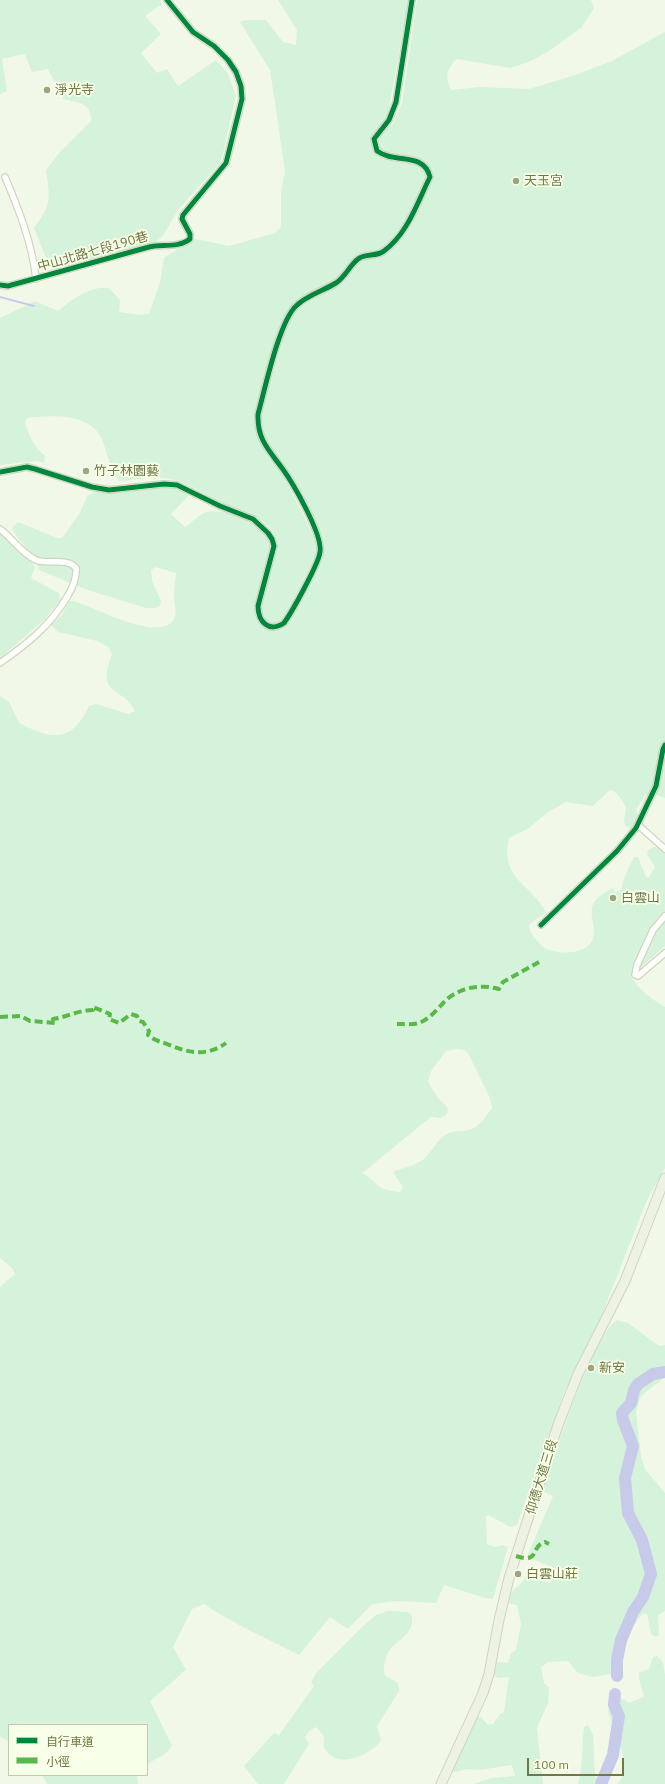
<!DOCTYPE html>
<html>
<head>
<meta charset="utf-8">
<style>
	body { margin:0 }
	#map { position:relative; width:665px; height:1784px; overflow:hidden; background:#f2f8e7; font-family:"IBM Plex Sans","Noto Sans TC",sans-serif }
	canvas { display:block }
	.legend { position:absolute; left:8px; top:1724px; width:140px; height:52px; box-sizing:border-box; background:#f7ffe9; border:1px solid #c1c9a7; margin:0; padding:5px 7px; list-style:none; font-size:12px; color:#717845 }
	.legend li { display:flex; align-items:center; gap:8px; height:20px }
	.legend b { width:20px; border:1px solid #c1c9a7 }
	.scale { position:absolute; left:527px; top:1758px; width:97px; height:18px; box-sizing:border-box; border:2px solid #717845; border-top:0; padding-left:5px; font-size:12px; line-height:14px; white-space:nowrap; color:#717845; -webkit-text-stroke:3px #f7ffe9; paint-order:stroke }
</style>
</head>
<body>
<div id="map">
<canvas width="665" height="1784"></canvas>
<ul class="legend">
<li><b style="height:5px;background:#00873e"></b>自行車道</li>
<li><b style="height:5px;background:#58b947"></b>小徑</li>
</ul>
<div class="scale">100 m</div>
</div>
<script>
const c = document.querySelector('canvas').getContext('2d');
c.lineJoin = 'round';
function paint(path, color) { c.fillStyle = color; c.fill(path, 'evenodd'); }
function stroke(path, color, width, dash) { c.strokeStyle = color; c.lineWidth = width; c.lineCap = dash ? 'butt' : 'round'; c.setLineDash(dash || []); c.stroke(path); }
function label(font, color, halo, rows, align = 'center') {
  c.font = font + ' "IBM Plex Sans","Noto Sans TC",sans-serif'; c.lineWidth = 3.5; c.setLineDash([]); c.textBaseline = 'middle'; c.strokeStyle = halo; c.fillStyle = color; for (const [text, x, y, turn = 0] of rows) {
    c.save(); c.translate(x, y); c.rotate((+turn || 0) * Math.PI / 180); c.textAlign = isNaN(turn) ? turn : align; if (halo) c.strokeText(text, 0, 0); c.fillText(text, 0, 0); c.restore();
  }
}
paint(new Path2D(`
	M 0,0 L 160,0 L 162,4 L 145,16 L 161,34 L 141,53 L 157,73 L 167,69 L 178,86 L 216,60 L 227,72 L 236,96 L 221,162 L 178,210 L 163,236 L 154,243 L 54,268 L 48,263 L 34,228 C 52,204 50,199 46,170 L 60,152 L 91,121 C 91,102 79,103 63,99 L 48,69 L 32,72 L 25,54 L 2,59 L 7,91 L 0,94 Z
	M 278,0 L 409,0 L 387,118 L 372,139 L 375,152 L 418,163 L 427,171 L 427,178 L 397,236 L 381,250 L 358,255 L 335,281 L 314,290 L 294,304 L 283,320 L 256,413 L 255,426 L 267,456 L 281,470 L 318,545 L 317,555 L 282,622 L 272,625 C 263,621 261,616 261,606 L 278,545 C 272,514 241,514 219,502 C 200,492 188,482 166,478 C 152,476 134,480 119,481 C 110,470 108,455 103,442 C 93,413 52,415 27,418 L 25,423 C 29,436 35,448 45,456 L 44,463 L 36,461 L 0,465 L 0,318 L 35,301 L 58,311 C 73,299 89,286 109,288 L 120,300 L 119,312 L 140,315 L 149,314 L 160,282 L 164,258 C 174,250 185,247 196,239 L 229,246 L 275,233 L 281,227 L 281,193 L 285,171 L 270,70 L 240,22 L 245,20 L 266,20 L 283,42 L 296,45 L 297,30 Z
	M 417,0 L 591,0 L 594,8 L 582,27 L 549,51 L 531,61 L 511,68 L 456,59 C 446,72 445,75 451,90 L 480,87 L 529,89 L 572,76 L 612,61 L 665,32 L 665,798 L 654,794 L 645,795 L 636,810 L 639,818 L 633,829 L 626,826 L 624,822 L 626,808 C 623,801 618,792 610,790 L 593,806 L 566,802 L 548,812 L 529,828 L 509,838 C 500,879 529,882 546,912 L 529,925 C 529,933 536,939 541,945 C 552,956 589,956 593,938 C 596,929 590,917 592,907 C 594,898 605,893 612,888 L 615,892 L 622,890 C 621,882 630,865 634,857 L 638,857 L 646,877 L 649,877 L 655,867 L 647,854 L 648,850 L 654,847 L 665,849 L 665,946 L 631,976 C 638,990 652,999 665,1007 L 665,1168 L 647,1200 L 597,1327 L 564,1393 L 517,1525 L 510,1527 L 489,1515 L 486,1516 L 487,1544 L 495,1547 L 503,1545 L 508,1547 L 493,1599 L 485,1598 L 444,1585 L 436,1603 L 397,1601 L 372,1604 L 348,1629 L 330,1617 L 299,1655 C 267,1638 233,1624 204,1604 L 192,1609 L 173,1647 L 186,1670 L 150,1701 L 172,1746 L 165,1754 L 147,1764 L 147,1725 L 9,1725 L 9,1742 L 0,1737 L 0,1287 L 15,1274 L 12,1268 L 0,1258 L 0,696 L 9,702 L 19,723 C 52,740 72,743 89,706 L 96,704 L 128,714 L 135,711 C 122,685 95,697 112,654 L 108,647 L 97,641 L 58,632 L 51,625 L 62,615 L 69,601 L 73,601 C 93,606 159,644 174,619 C 178,611 173,600 174,591 C 174,585 176,579 176,573 L 156,567 L 151,570 L 152,581 L 161,601 L 160,606 L 155,608 L 146,608 L 85,589 L 39,570 C 34,553 19,543 12,528 L 18,522 L 57,538 L 62,538 L 80,513 L 87,496 L 96,491 L 117,493 L 164,486 L 186,492 L 188,496 L 171,514 L 185,527 C 192,523 200,513 207,512 C 229,507 270,525 271,551 C 271,564 260,593 256,607 C 256,618 261,624 271,629 L 281,628 L 286,623 L 304,585 L 323,556 L 323,543 L 319,531 L 272,454 L 260,427 L 261,414 L 288,322 L 299,308 L 314,297 L 339,286 L 361,260 L 383,255 L 400,240 L 411,224 L 432,180 L 430,168 L 420,159 L 389,154 L 379,150 L 377,139 L 393,123 L 402,103 ZM 458,1049 L 464,1050 L 468,1053 L 490,1098 L 492,1108 C 486,1116 479,1128 469,1130 C 461,1132 452,1130 445,1135 C 437,1140 432,1151 425,1158 C 416,1166 404,1167 393,1172 L 403,1187 L 400,1192 C 374,1190 380,1183 362,1173 L 431,1117 L 441,1118 L 447,1114 L 448,1108 L 438,1098 L 428,1082 L 431,1071 L 446,1051 Z
	M 0,534 C 8,541 31,559 35,567 L 31,578 L 59,593 L 60,600 L 44,620 L 0,658 Z
	M 617,1320 L 628,1323 L 659,1346 L 665,1345 L 665,1377 L 641,1396 L 636,1412 L 641,1456 L 645,1469 L 665,1493 L 665,1611 L 658,1615 L 659,1635 L 656,1637 L 651,1634 L 647,1614 L 643,1613 C 628,1629 625,1655 612,1674 L 593,1677 L 578,1673 L 568,1661 L 548,1662 L 541,1667 L 544,1683 L 549,1687 L 548,1703 L 537,1728 L 543,1784 L 474,1784 L 491,1778 L 515,1776 L 513,1768 L 511,1765 L 480,1770 L 466,1769 L 456,1772 L 450,1771 L 477,1716 L 481,1717 L 488,1725 L 493,1724 L 500,1714 L 504,1712 L 509,1677 L 499,1678 L 492,1675 L 496,1662 L 508,1663 L 511,1653 L 516,1650 L 521,1624 L 517,1605 L 510,1604 L 508,1598 C 513,1588 522,1585 527,1575 L 550,1583 L 554,1568 L 528,1557 L 528,1554 L 553,1496 L 543,1491 C 552,1460 593,1334 617,1320 Z
	M 388,1611 L 408,1612 L 412,1616 C 414,1636 398,1638 389,1651 C 386,1655 382,1670 385,1675 C 388,1678 394,1680 398,1683 L 399,1691 L 377,1726 L 381,1741 C 368,1756 338,1770 325,1749 C 322,1745 325,1742 324,1737 C 322,1734 319,1730 316,1727 L 309,1731 L 305,1737 L 309,1744 L 284,1784 L 258,1784 L 244,1766 L 274,1733 L 279,1735 L 314,1686 L 311,1683 L 316,1673 L 362,1627 L 376,1615 Z
	M 657,1656 L 663,1662 L 665,1675 L 665,1784 L 618,1784 C 634,1762 613,1734 608,1710 L 615,1700 L 624,1699 L 629,1703 L 644,1697 L 639,1679 L 639,1673 L 649,1669 L 653,1657 Z
	M 588,1725 L 593,1735 L 595,1777 L 606,1784 L 578,1784 C 583,1765 582,1746 584,1727 Z
	M 42,1775 L 137,1775 L 138,1784 L 47,1784 Z`), '#d5f2da');
stroke(new Path2D(`
	M 0,297 L 34,306`), '#c7cbe9', 2);
stroke(new Path2D(`
	M 617,1676 L 617,1660 L 621,1640 L 633,1612 L 643,1597 L 651,1574 L 642,1540 L 628,1513 L 625,1478 L 633,1446 L 623,1420 L 622,1413 L 631,1403 L 634,1390 L 638,1384 L 653,1374 L 665,1372
	M 601,1784 L 613,1755 L 619,1716 L 614,1705 L 615,1694`), '#c7cbe9', 12);
const minor = new Path2D(`
	M 5,177 C 19,210 32,243 36,279
	M 0,285 L 8,286 L 149,247 C 162,244 179,248 190,239 L 190,234 L 182,219 L 183,215 L 226,163 L 242,99 L 241,86 L 236,72 L 228,60 L 214,46 L 193,32 L 167,0
	M 0,472 L 27,467 L 35,469 L 92,487 L 109,490 L 164,484 L 177,485 L 220,506 L 253,519 L 268,533 L 272,539 L 274,546 L 258,606 C 258,622 269,633 284,623 C 292,612 319,563 320,552 C 323,535 293,483 282,468 C 268,449 257,439 258,414 C 265,389 279,322 296,306 C 307,295 323,291 336,283 C 345,277 350,265 358,259 C 365,253 377,257 384,251 C 408,233 417,203 430,177 C 425,156 405,161 388,156 C 384,155 380,153 377,151 L 374,139 L 389,120 L 396,102 L 412,0
	M 0,529 C 12,538 22,554 36,560 C 48,565 67,557 76,568 C 77,579 72,589 67,597 C 50,626 27,644 0,663
	M 638,825 L 665,849
	M 665,916 L 653,930 L 637,965 L 635,975 L 638,976 L 665,953
	M 541,925 L 617,851 L 636,828 L 656,786 L 663,749 L 665,745`);
const primary = new Path2D(`
	M 441,1784 L 483,1693 L 489,1674 L 499,1620 L 509,1578 L 558,1425 L 578,1374 L 625,1281 L 665,1178`);
stroke(minor, '#d0d5bf', 8);
stroke(primary, '#d0d4c0', 11);
stroke(minor, '#fdfefb', 5.5);
stroke(primary, '#edf2e4', 9);
stroke(new Path2D(`
	M 0,1017 L 21,1016 L 30,1021 L 56,1023 L 53,1019 C 67,1017 79,1010 93,1010 L 93,1007 L 110,1014 L 109,1019 L 119,1023 L 131,1014 L 137,1016 L 139,1021 L 143,1022 L 149,1031 L 148,1035 C 155,1041 159,1041 167,1044 C 188,1053 207,1057 226,1043
	M 397,1024 C 404,1024 413,1025 419,1023 C 430,1019 438,1008 446,1000 C 461,987 480,984 499,989 L 503,982 L 539,962
	M 516,1556 C 541,1564 529,1547 545,1542 L 549,1544`), '#58b947', 4, [8, 4]);
stroke(new Path2D(`
	M 0,285 L 8,286 L 149,247 C 162,244 179,248 190,239 L 190,234 L 182,219 L 183,215 L 226,163 L 242,99 L 241,86 L 236,72 L 228,60 L 214,46 L 193,32 L 167,0
	M 0,472 L 27,467 L 35,469 L 92,487 L 109,490 L 164,484 L 177,485 L 220,506 L 253,519 L 268,533 L 272,539 L 274,546 L 258,606 C 258,622 269,633 284,623 C 292,612 319,563 320,552 C 323,535 293,483 282,468 C 268,449 257,439 258,414 C 265,389 279,322 296,306 C 307,295 323,291 336,283 C 345,277 350,265 358,259 C 365,253 377,257 384,251 C 408,233 417,203 430,177 C 425,156 405,161 388,156 C 384,155 380,153 377,151 L 374,139 L 389,120 L 396,102 L 412,0
	M 541,925 L 617,851 L 636,828 L 656,786 L 663,749 L 665,745`), '#00873e', 5);
for (const [x, y, r, color] of [
	[47,90,4,"#9ea57e"],
	[516,181,4,"#9ea57e"],
	[86,471,4,"#9ea57e"],
	[613,898,4,"#9ea57e"],
	[591,1368,4,"#9ea57e"],
	[518,1574,4,"#9ea57e"]
]) { const dot = new Path2D(); dot.arc(x, y, r, 0, 2 * Math.PI); c.fillStyle = color; c.fill(dot); stroke(dot, '#f7ffe9', 1.5); }
label('13px', '#717845', '#f7ffe9', [
	["淨光寺",55,90],
	["天玉宮",524,181],
	["竹子林園藝",94,471],
	["白雲山",621,898],
	["新安",599,1368],
	["白雲山莊",526,1574]
], 'left');
label('13px', '#717845', '#f7ffe9', [
	["中山北路七段190巷",93,252,-16],
	["仰德大道三段",542,1477,-73]
]);
</script>
</body>
</html>
